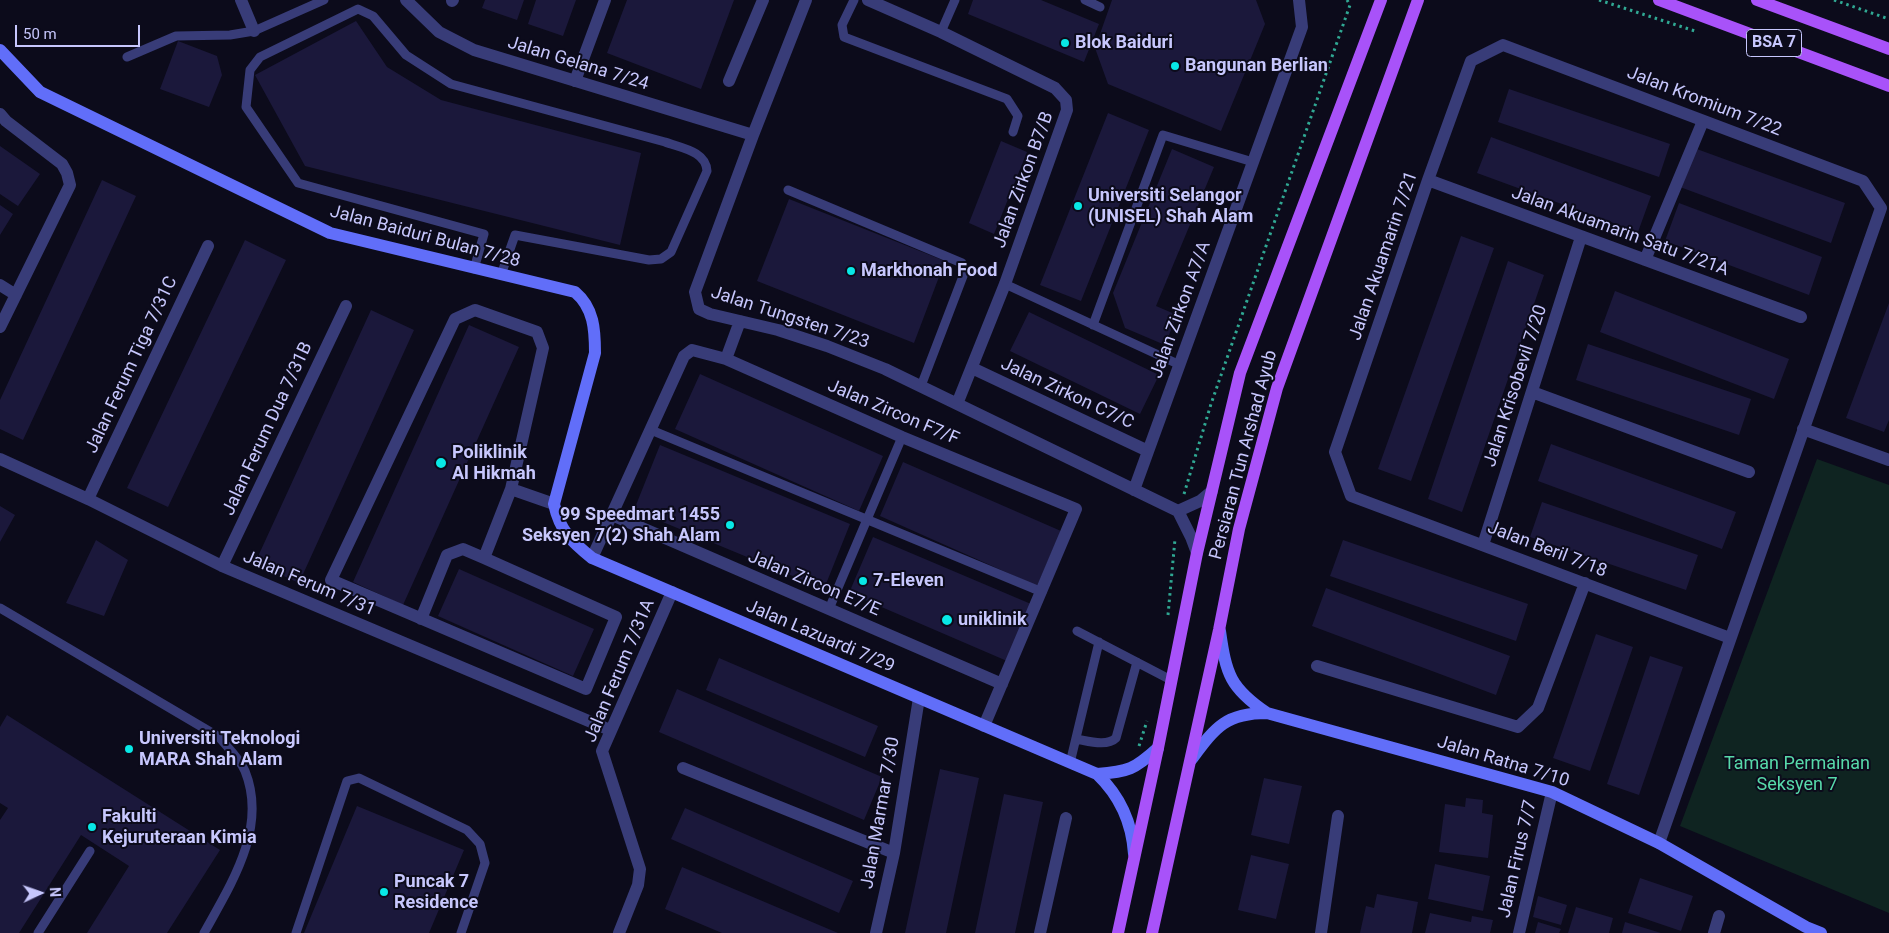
<!DOCTYPE html>
<html>
<head>
<meta charset="utf-8">
<style>
	body { margin:0 }
	#map { position:relative; width:1889px; height:933px; overflow:hidden; background:#0c0b1b; font-family:Roboto,sans-serif }
	canvas { display:block }
	.north { position:absolute; left:15px; top:868px; width:50px; height:50px; -webkit-text-stroke:4px #0c0b1b; paint-order:stroke; rotate:87deg; font-size:14px; font-weight:700; line-height:20px; text-align:center; color:#c7c7fd }
	.north::after { content:''; display:block; margin:auto; width:18px; height:22px; background:#c7c7fd; clip-path:polygon(50% 0,100% 100%,50% 72%,0 100%) }
	.scale { position:absolute; left:15px; top:25px; width:125px; height:22px; box-sizing:border-box; border:2px solid #c7c7fd; border-top:0; padding-left:6px; font-size:15px; line-height:18px; white-space:nowrap; color:#c7c7fd; -webkit-text-stroke:4px #0c0b1b; paint-order:stroke }
</style>
</head>
<body>
<div id="map">
<canvas width="1889" height="933"></canvas>
<div class="north">N</div>
<div class="scale">50 m</div>
</div>
<script>
const c = document.querySelector('canvas').getContext('2d');
c.lineJoin = 'round';
function paint(path, color) { c.fillStyle = color; c.fill(path, 'evenodd'); }
function stroke(path, color, width, dash) { c.strokeStyle = color; c.lineWidth = width; c.lineCap = dash ? 'butt' : 'round'; c.setLineDash(dash || []); c.stroke(path); }
function label(font, color, halo, rows, align = 'center') {
  c.font = font + ' Roboto,sans-serif'; c.lineWidth = 4; c.setLineDash([]); c.textBaseline = 'middle'; c.strokeStyle = halo; c.fillStyle = color; for (const [text, x, y, turn = 0] of rows) {
    c.save(); c.translate(x, y); c.rotate((+turn || 0) * Math.PI / 180); c.textAlign = isNaN(turn) ? turn : align; if (halo) c.strokeText(text, 0, 0); c.fillText(text, 0, 0); c.restore();
  }
}
paint(new Path2D(`
	M 1817,459 L 1889,485 L 1889,913 L 1680,826 Z`), '#0f2421');
paint(new Path2D(`
	M 485,0 L 524,0 L 517,20 L 482,8 Z
	M 536,0 L 576,0 L 563,36 L 528,24 Z
	M 627,0 L 734,0 L 701,89 L 607,53 Z
	M 973,0 L 1041,0 L 1099,24 L 1084,62 L 968,14 Z
	M 1112,0 L 1256,0 L 1265,24 L 1221,131 L 1108,84 L 1095,48 Z
	M 356,21 L 387,67 L 441,100 L 641,153 L 620,245 L 305,166 L 255,75 Z
	M 178,41 L 217,56 L 222,75 L 209,107 L 160,89 Z
	M 1509,89 L 1670,144 L 1659,177 L 1498,122 Z
	M 1108,113 L 1149,130 L 1081,301 L 1040,285 Z
	M 1491,137 L 1651,196 L 1638,232 L 1477,173 Z
	M 1001,141 L 1027,152 L 994,234 L 969,223 Z
	M 0,146 L 40,174 L 18,206 L 0,194 Z
	M 1694,148 L 1845,203 L 1831,243 L 1680,187 Z
	M 1172,149 L 1214,167 L 1156,306 L 1177,315 L 1165,345 L 1125,328 L 1113,293 Z
	M 102,180 L 136,196 L 23,440 L 0,429 L 0,400 Z
	M 789,199 L 945,261 L 914,343 L 757,281 Z
	M 1679,203 L 1822,257 L 1809,295 L 1665,241 Z
	M 0,205 L 13,214 L 0,235 Z
	M 1461,236 L 1494,248 L 1411,481 L 1378,469 Z
	M 245,240 L 286,260 L 168,507 L 127,488 Z
	M 1508,261 L 1544,275 L 1462,512 L 1428,499 Z
	M 1615,291 L 1789,359 L 1774,399 L 1600,332 Z
	M 1889,303 L 1889,420 L 1884,432 L 1846,418 Z
	M 371,310 L 414,330 L 299,583 L 255,563 Z
	M 1029,312 L 1159,375 L 1140,414 L 1010,351 Z
	M 469,325 L 519,347 L 403,605 L 353,582 Z
	M 1588,344 L 1751,399 L 1739,435 L 1576,380 Z
	M 700,374 L 883,456 L 859,511 L 675,429 Z
	M 1551,444 L 1736,512 L 1722,549 L 1538,481 Z
	M 660,445 L 850,524 L 824,589 L 634,510 Z
	M 903,462 L 1061,531 L 1037,586 L 880,516 Z
	M 1542,502 L 1698,555 L 1686,590 L 1530,537 Z
	M 0,506 L 15,515 L 0,542 Z
	M 873,537 L 1031,604 L 1007,661 L 849,593 Z
	M 96,540 L 128,560 L 104,616 L 66,603 Z
	M 1343,540 L 1528,604 L 1516,641 L 1330,576 Z
	M 459,569 L 594,629 L 573,676 L 438,616 Z
	M 1326,588 L 1510,656 L 1496,695 L 1312,626 Z
	M 1596,634 L 1633,647 L 1590,771 L 1553,758 Z
	M 1650,656 L 1683,667 L 1639,795 L 1607,784 Z
	M 719,658 L 878,726 L 865,757 L 706,690 Z
	M 677,689 L 882,777 L 864,820 L 659,732 Z
	M 7,715 L 220,850 L 167,933 L 87,933 L 129,866 L 81,835 L 19,933 L 0,933 L 0,820 L 8,808 L 0,803 L 0,727 Z
	M 940,769 L 979,778 L 946,933 L 905,933 Z
	M 1264,778 L 1302,786 L 1289,844 L 1251,835 Z
	M 1004,794 L 1043,802 L 1015,933 L 975,933 Z
	M 1466,798 L 1483,800 L 1482,813 L 1493,815 L 1488,858 L 1439,852 L 1445,804 L 1465,807 Z
	M 357,806 L 464,850 L 429,933 L 304,933 Z
	M 685,808 L 853,881 L 839,913 L 671,839 Z
	M 1251,855 L 1289,864 L 1276,919 L 1238,910 Z
	M 1435,864 L 1490,876 L 1483,911 L 1428,899 Z
	M 682,867 L 838,933 L 722,933 L 665,909 Z
	M 1640,878 L 1693,896 L 1681,931 L 1628,913 Z
	M 1377,894 L 1418,902 L 1412,933 L 1360,933 L 1366,906 L 1374,908 Z
	M 1538,896 L 1567,905 L 1561,925 L 1533,917 Z
	M 1576,907 L 1613,918 L 1609,933 L 1568,933 Z
	M 1430,913 L 1471,922 L 1472,916 L 1493,920 L 1490,933 L 1425,933 Z
	M 1538,922 L 1561,929 L 1559,933 L 1535,933 Z
	M 1625,922 L 1661,933 L 1622,933 Z`), '#1b183b');
stroke(new Path2D(`
	M 1599,0 L 1698,32
	M 1834,0 L 1889,19
	M 1184,494 L 1211,404 L 1350,5 L 1347,0
	M 1168,615 L 1175,539
	M 1139,746 L 1147,721`), '#30a893', 3, [2.5, 4]);
stroke(new Path2D(`
	M 854,0 L 842,25 L 844,37 L 1007,99 L 1018,116 L 1013,132
	M 1085,0 L 1100,7
	M 941,32 L 955,0
	M 127,57 L 176,36 L 230,35 L 254,31 L 324,0
	M 788,190 L 962,263 L 965,271 L 921,386
	M 474,269 L 484,234 L 298,183 L 246,107 L 250,70 L 260,57 L 358,9 L 373,16 L 406,55 L 451,84 L 665,142 C 681,148 706,151 707,171 L 671,252 L 661,259 L 649,260 L 515,235 L 501,275
	M 1005,284 L 1180,365
	M 1093,325 L 1163,135 L 1253,162
	M 651,430 L 1042,592
	M 0,608 L 219,737 C 227,747 240,759 245,771 C 268,828 231,884 204,933
	M 829,609 L 902,437
	M 1077,631 L 1171,680
	M 1076,739 C 1088,741 1107,747 1116,738 L 1137,662
	M 1070,763 L 1099,642
	M 38,933 L 90,851
	M 296,933 L 347,781 L 359,778 L 467,830 L 480,844 L 485,863 L 461,933`), '#383c78', 9);
stroke(new Path2D(`
	M 241,0 L 254,31
	M 406,0 L 439,32 L 474,50 L 753,135
	M 806,0 L 753,135 L 695,292 L 699,309 L 710,314 L 778,330 L 827,346 L 885,369 L 1178,511 L 1191,537 L 1197,553
	M 868,0 L 941,32 L 1055,88 L 1066,100 L 1067,110 L 1005,284 L 957,404
	M 452,1 L 453,0
	M 575,81 L 605,0
	M 729,81 L 763,0
	M 0,114 L 6,121 L 62,164 L 67,173 L 70,185 L 0,327
	M 1428,180 L 1801,317
	M 1645,260 L 1703,121
	M 0,285 L 16,295
	M 726,359 L 740,321
	M 972,368 L 1148,451
	M 1532,392 L 1749,472
	M 1803,429 L 1889,460
	M 0,459 L 88,499 L 222,566 L 610,730
	M 511,489 L 554,504
	M 1134,490 L 1302,27 L 1299,0
	M 88,499 L 208,246
	M 1178,511 L 1200,501 L 1212,491
	M 612,515 L 1002,684
	M 1483,545 L 1581,237
	M 592,558 L 684,356 L 692,350 L 726,359 L 902,437 L 1076,509 L 984,726
	M 222,566 L 346,306
	M 421,619 L 447,555 L 463,549 L 484,558 L 616,617 L 586,689 L 331,580 L 455,319 L 475,310 L 537,332 L 543,348 L 511,489 L 484,558
	M 1317,666 L 1518,727 L 1538,708 L 1585,583
	M 683,768 L 894,853
	M 1659,843 L 1881,208 L 1863,181 L 1503,45 L 1471,61 L 1428,180 L 1335,452 L 1351,496 L 1730,638
	M 619,933 L 638,885 L 640,869 L 602,751 L 672,592
	M 876,933 L 894,853 L 919,698
	M 1040,933 L 1066,818
	M 1321,933 L 1338,816
	M 1519,933 L 1552,792
	M 1714,933 L 1719,916`), '#383c78', 12);
stroke(new Path2D(`
	M 0,50 L 40,92 L 330,233 L 575,292 C 594,308 595,330 595,353 L 554,504 C 560,531 571,541 592,558 L 1097,774 C 1120,796 1132,822 1134,854
	M 1220,631 C 1226,674 1230,688 1267,713
	M 1191,760 C 1215,728 1225,713 1267,713 L 1552,792 L 1659,843 L 1806,927 L 1821,933
	M 1097,774 C 1128,772 1135,769 1158,748`), '#616ef9', 12);
stroke(new Path2D(`
	M 1659,0 L 1889,86
	M 1757,0 L 1889,49
	M 1118,933 L 1158,748 L 1197,553 L 1240,373 L 1381,0
	M 1152,933 L 1219,630 L 1239,529 L 1277,388 L 1418,0`), '#a852f9', 12);
for (const [x, y, r, color] of [
	[1065,43,5,"#08e8e6"],
	[1175,66,5,"#08e8e6"],
	[1078,206,5,"#08e8e6"],
	[851,271,5,"#08e8e6"],
	[441,463,6,"#08e8e6"],
	[730,525,5,"#08e8e6"],
	[863,581,5,"#08e8e6"],
	[947,620,6,"#08e8e6"],
	[129,749,5,"#08e8e6"],
	[92,827,5,"#08e8e6"],
	[384,892,5,"#08e8e6"]
]) { const dot = new Path2D(); dot.arc(x, y, r, 0, 2 * Math.PI); c.fillStyle = color; c.fill(dot); stroke(dot, '#0c0b1b', 2); }
for (const [x, y, w] of [
	[1774,43,55]
]) { const box = new Path2D(); box.roundRect(x - w / 2, y - 13.5, w, 27, 4); c.fillStyle = '#0c0b1b'; c.fill(box); stroke(box, '#c7c7fd', 1); }
label('bold 16px', '#c7c7fd', null, [
	["BSA 7",1774,43]
]);
label('bold 18px', '#c7c7fd', '#0c0b1b', [
	["Blok Baiduri",1075,43],
	["Bangunan Berlian",1185,66],
	["Universiti Selangor",1088,196],
	["(UNISEL) Shah Alam",1088,217],
	["Markhonah Food",861,271],
	["Poliklinik",452,453],
	["Al Hikmah",452,474],
	["99 Speedmart 1455",720,515,"right"],
	["Seksyen 7(2) Shah Alam",720,536,"right"],
	["7-Eleven",873,581],
	["uniklinik",958,620],
	["Universiti Teknologi",139,739],
	["MARA Shah Alam",139,760],
	["Fakulti",102,817],
	["Kejuruteraan Kimia",102,838],
	["Puncak 7",394,882],
	["Residence",394,903]
], 'left');
label('18px', '#c7c7fd', '#0c0b1b', [
	["Jalan Gelana 7/24",578,64,17],
	["Jalan Kromium 7/22",1704,102,21],
	["Jalan Zirkon B7/B",1024,180,-70],
	["Jalan Akuamarin Satu 7/21A",1620,232,20],
	["Jalan Baiduri Bulan 7/28",425,237,15],
	["Jalan Akuamarin 7/21",1384,256,-71],
	["Jalan Zirkon A7/A",1181,310,-70],
	["Jalan Tungsten 7/23",790,318,18],
	["Jalan Ferum Tiga 7/31C",132,365,-65],
	["Jalan Krisobevil 7/20",1516,386,-72],
	["Jalan Zirkon C7/C",1067,394,25],
	["Jalan Zircon F7/F",893,413,23],
	["Jalan Ferum Dua 7/31B",268,429,-65],
	["Persiaran Tun Arshad Ayub",1244,455,-75],
	["Jalan Beril 7/18",1547,550,21],
	["Jalan Ferum 7/31",309,584,23],
	["Jalan Zircon E7/E",814,584,23],
	["Jalan Lazuardi 7/29",820,637,23],
	["Jalan Ferum 7/31A",620,671,-67],
	["Jalan Ratna 7/10",1503,762,17],
	["Jalan Marmar 7/30",881,813,-80],
	["Jalan Firus 7/7",1518,859,-77]
]);
label('18px', '#57d9aa', '#0c0b1b', [
	["Taman Permainan",1797,764],
	["Seksyen 7",1797,785]
]);
</script>
</body>
</html>
